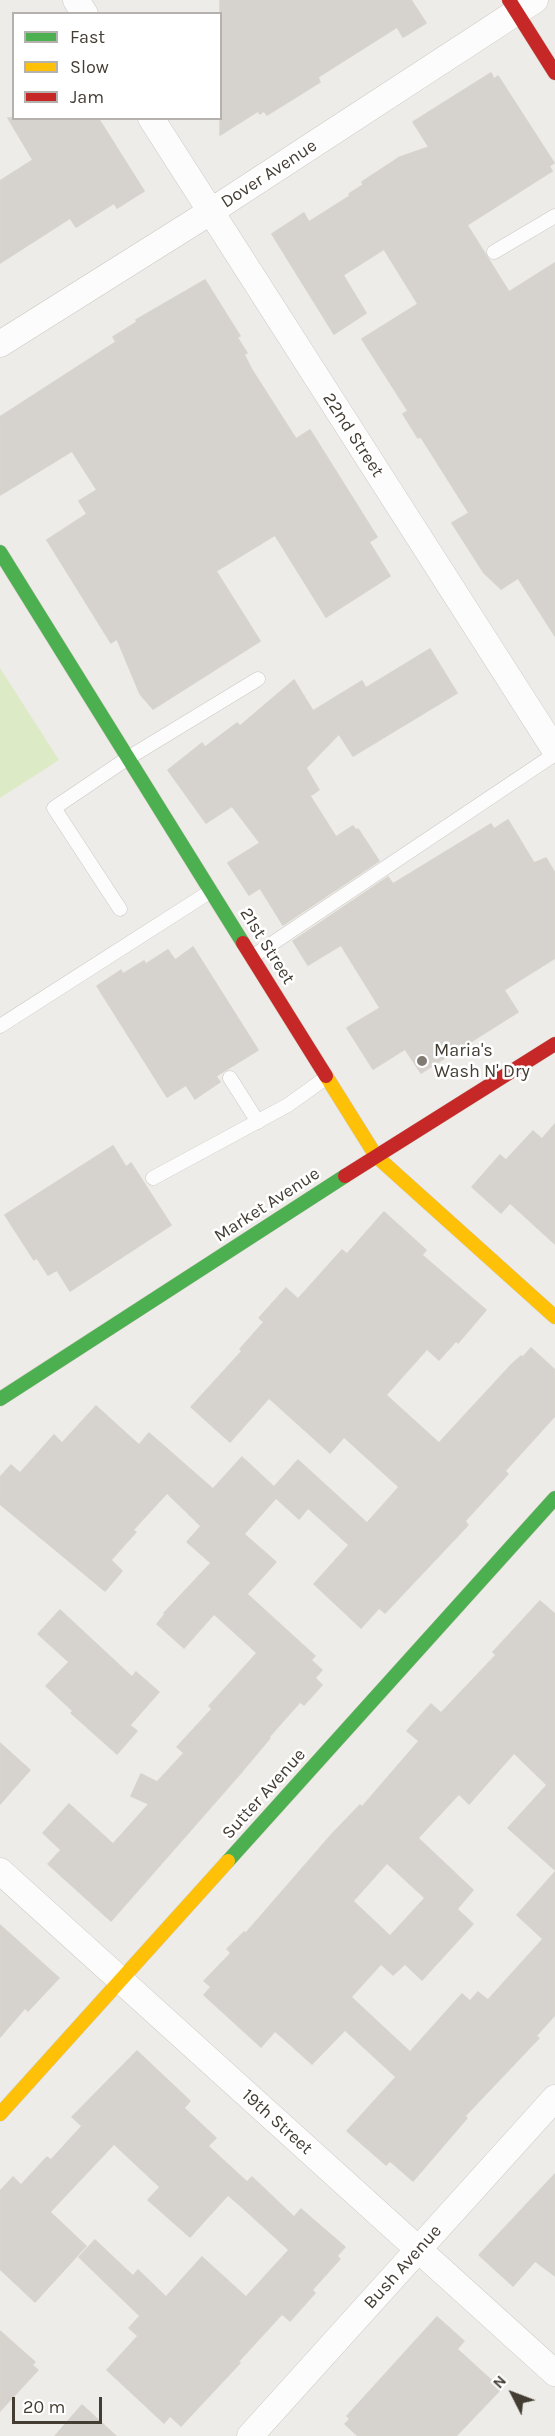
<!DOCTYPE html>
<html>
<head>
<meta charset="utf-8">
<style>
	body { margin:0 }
	#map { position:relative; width:555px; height:2436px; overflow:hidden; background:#eeece8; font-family:Karla,sans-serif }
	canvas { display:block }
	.legend { position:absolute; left:12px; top:12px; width:210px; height:108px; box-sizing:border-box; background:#fff; border:2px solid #b4b1ae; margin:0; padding:8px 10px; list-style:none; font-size:18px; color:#443d34 }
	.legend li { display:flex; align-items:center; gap:12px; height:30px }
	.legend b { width:30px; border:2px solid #b4b1ae }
	.north { position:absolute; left:483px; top:2364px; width:60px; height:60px; -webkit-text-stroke:4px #fff; paint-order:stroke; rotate:312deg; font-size:16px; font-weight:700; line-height:24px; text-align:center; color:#443d34 }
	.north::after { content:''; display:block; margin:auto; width:21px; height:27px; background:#443d34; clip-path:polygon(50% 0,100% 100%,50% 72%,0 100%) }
	.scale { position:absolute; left:12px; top:2397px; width:90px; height:27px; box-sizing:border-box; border:3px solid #443d34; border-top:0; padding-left:8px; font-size:18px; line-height:21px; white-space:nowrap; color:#443d34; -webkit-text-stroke:4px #fff; paint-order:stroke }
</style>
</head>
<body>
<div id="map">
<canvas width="555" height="2436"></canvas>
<ul class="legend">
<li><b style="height:8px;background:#4caf50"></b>Fast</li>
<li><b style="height:8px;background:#ffc107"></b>Slow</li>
<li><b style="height:8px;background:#c62828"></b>Jam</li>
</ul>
<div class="north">N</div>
<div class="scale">20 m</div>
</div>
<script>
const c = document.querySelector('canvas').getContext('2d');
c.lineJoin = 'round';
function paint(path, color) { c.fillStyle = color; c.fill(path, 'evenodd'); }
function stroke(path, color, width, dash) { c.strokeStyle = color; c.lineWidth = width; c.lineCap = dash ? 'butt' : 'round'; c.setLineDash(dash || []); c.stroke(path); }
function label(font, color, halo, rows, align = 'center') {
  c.font = font + ' Karla,sans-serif'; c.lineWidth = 5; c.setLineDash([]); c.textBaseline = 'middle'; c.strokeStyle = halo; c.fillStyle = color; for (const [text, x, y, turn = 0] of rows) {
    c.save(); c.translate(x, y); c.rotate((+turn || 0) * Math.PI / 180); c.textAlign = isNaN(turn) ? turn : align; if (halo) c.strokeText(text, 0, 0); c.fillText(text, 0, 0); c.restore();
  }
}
paint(new Path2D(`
	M 0,668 L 59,760 L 0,798 Z`), '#ddeac6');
const building = new Path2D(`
	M 220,0 L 411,0 L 426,23 L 403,37 L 397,27 L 318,77 L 320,82 L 267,115 L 264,111 L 260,114 L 258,111 L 220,135 Z
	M 491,73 L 494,79 L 498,76 L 554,163 L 549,166 L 552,171 L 467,225 L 509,292 L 555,263 L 555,636 L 518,578 L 501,589 L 484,573 L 452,523 L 469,513 L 421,437 L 418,438 L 403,414 L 408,411 L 362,339 L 418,304 L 384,249 L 343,275 L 366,313 L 334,334 L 272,234 L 304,213 L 309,222 L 350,196 L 349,194 L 363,185 L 362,182 L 400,157 L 429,147 L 413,122 Z
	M 8,118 L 98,118 L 144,191 L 117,208 L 114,203 L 76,227 L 70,218 L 0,263 L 0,181 L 33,160 Z
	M 205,280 L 240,336 L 237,337 L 247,353 L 244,354 L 252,370 L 296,439 L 310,430 L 377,537 L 369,542 L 390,576 L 326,617 L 275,535 L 216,571 L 260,641 L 153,709 L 140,694 L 117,639 L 111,643 L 47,540 L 87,514 L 79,501 L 97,490 L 72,451 L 0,495 L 0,417 L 116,342 L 113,337 L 137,322 L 136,320 Z
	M 430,649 L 457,693 L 353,756 L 339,734 L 306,768 L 319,790 L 310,796 L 336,837 L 353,826 L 356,830 L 358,829 L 379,861 L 283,925 L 260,888 L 249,895 L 228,863 L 260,843 L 232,806 L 206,823 L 168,770 L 202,743 L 205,747 L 237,723 L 240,726 L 294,680 L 313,711 L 362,681 L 366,688 Z
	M 508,820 L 534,863 L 546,858 L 555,873 L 555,958 L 504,990 L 518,1012 L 421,1073 L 405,1049 L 373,1069 L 347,1028 L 380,1008 L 341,945 L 308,965 L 293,941 L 388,877 L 393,884 L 491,824 L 494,829 Z
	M 193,947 L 258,1050 L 216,1076 L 220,1082 L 195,1099 L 186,1085 L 167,1097 L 97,986 L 121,970 L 123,974 L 144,961 L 146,964 L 168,950 L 175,960 Z
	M 555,1124 L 555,1244 L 510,1203 L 501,1213 L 472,1187 L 500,1155 L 506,1160 L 533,1131 L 542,1139 Z
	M 113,1146 L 126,1167 L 131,1163 L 171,1225 L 70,1291 L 57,1270 L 48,1275 L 37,1258 L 34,1260 L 5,1215 Z
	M 384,1212 L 426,1250 L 422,1255 L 486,1310 L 458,1343 L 456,1341 L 439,1360 L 427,1349 L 386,1395 L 439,1443 L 512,1364 L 521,1356 L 523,1357 L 531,1348 L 555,1370 L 555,1416 L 505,1471 L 508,1474 L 465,1521 L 468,1525 L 385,1613 L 379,1608 L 361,1628 L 314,1584 L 349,1545 L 308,1508 L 299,1519 L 276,1498 L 244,1534 L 276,1562 L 247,1594 L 315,1656 L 311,1660 L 322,1670 L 315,1678 L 322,1685 L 304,1705 L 300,1702 L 269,1737 L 270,1738 L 239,1775 L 111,1921 L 48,1864 L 61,1850 L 43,1833 L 69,1804 L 113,1844 L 149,1804 L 131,1796 L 141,1774 L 157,1782 L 184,1753 L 177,1747 L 212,1709 L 209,1706 L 257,1653 L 214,1614 L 184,1648 L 157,1624 L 165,1614 L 164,1613 L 211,1563 L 187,1542 L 201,1526 L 167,1493 L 133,1530 L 136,1532 L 111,1560 L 122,1571 L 105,1591 L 0,1504 L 0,1477 L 11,1465 L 20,1473 L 54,1435 L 62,1443 L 96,1406 L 139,1445 L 149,1433 L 213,1489 L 242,1457 L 274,1487 L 298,1460 L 367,1523 L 399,1487 L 344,1437 L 330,1453 L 269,1398 L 230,1442 L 191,1407 L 242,1351 L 240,1349 L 264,1322 L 259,1318 L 286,1288 L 298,1299 L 342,1250 L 347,1254 Z
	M 540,1601 L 555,1614 L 555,1870 L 508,1828 L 547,1785 L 514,1753 L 469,1804 L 459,1794 L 418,1838 L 473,1890 L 457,1909 L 473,1924 L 422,1980 L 405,1964 L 393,1975 L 381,1964 L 351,1997 L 410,2052 L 462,1994 L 470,2001 L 478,1992 L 488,2000 L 543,1939 L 517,1915 L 555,1872 L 555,2015 L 536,2036 L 539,2038 L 465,2116 L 467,2118 L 413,2181 L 390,2161 L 386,2165 L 347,2131 L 396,2077 L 345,2030 L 312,2064 L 275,2031 L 261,2047 L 204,1995 L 211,1987 L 204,1981 L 231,1953 L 227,1949 L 244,1932 L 246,1933 L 332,1834 L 360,1805 L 362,1807 L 419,1741 L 407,1731 L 431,1704 L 441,1713 L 496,1655 L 493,1652 ZM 387,1863 L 425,1898 L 390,1936 L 353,1901 Z
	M 60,1610 L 132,1677 L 136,1672 L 159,1692 L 130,1725 L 137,1731 L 117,1754 L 71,1713 L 73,1711 L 46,1686 L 69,1662 L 38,1634 Z
	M 0,1743 L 30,1770 L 0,1804 Z
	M 0,1925 L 59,1978 L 28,2011 L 25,2008 L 0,2037 Z
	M 137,2051 L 190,2101 L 184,2108 L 216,2138 L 208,2146 L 247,2182 L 252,2177 L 294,2217 L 301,2209 L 345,2247 L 337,2256 L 340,2259 L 312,2290 L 315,2293 L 290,2321 L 282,2314 L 238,2362 L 240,2363 L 181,2426 L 170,2416 L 164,2423 L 107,2370 L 138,2336 L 129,2328 L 140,2316 L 79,2257 L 95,2240 L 133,2276 L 138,2270 L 166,2297 L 202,2257 L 246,2297 L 289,2250 L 243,2208 L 228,2195 L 190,2237 L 148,2200 L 160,2187 L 114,2144 L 50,2212 L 86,2246 L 35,2302 L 0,2269 L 0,2191 L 13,2177 L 21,2185 L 47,2157 L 51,2160 L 82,2126 L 72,2117 Z
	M 555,2174 L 555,2276 L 535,2261 L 513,2286 L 479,2255 Z
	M 437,2317 L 464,2341 L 457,2349 L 501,2389 L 456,2436 L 358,2436 L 345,2424 L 350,2419 L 347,2416 Z
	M 0,2331 L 35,2362 L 32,2365 L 38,2370 L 0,2411 Z
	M 82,2405 L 116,2436 L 55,2436 Z`);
paint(building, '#d6d3cf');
stroke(building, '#d7d3cd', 1.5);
const lane = new Path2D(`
	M 494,252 L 555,216
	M 120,909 L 54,808 L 128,758 L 258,679
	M 252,957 L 555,754
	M 0,1026 L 211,891
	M 230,1078 L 258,1122
	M 153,1178 L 288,1105 L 327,1077`);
const street = new Path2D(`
	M 76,0 L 85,14
	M 151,118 L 555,750
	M 0,344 L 210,212 L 535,0
	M 0,1871 L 555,2373
	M 250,2436 L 555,2098`);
const fast = new Path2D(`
	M 0,552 L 243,943
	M 0,1399 L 345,1176
	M 228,1861 L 555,1498`);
const slow = new Path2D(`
	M 326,1076 L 376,1156 L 555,1317
	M 0,2114 L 228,1861`);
const jam = new Path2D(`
	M 509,0 L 555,73
	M 243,943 L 326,1076
	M 345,1176 L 555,1044`);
stroke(lane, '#cbc8c4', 15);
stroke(street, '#cbc8c4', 27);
stroke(fast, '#cfcac0', 15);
stroke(slow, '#cfcac0', 15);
stroke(jam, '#cfcac0', 15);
stroke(lane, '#fcfcfc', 14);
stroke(street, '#fcfcfc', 26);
stroke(fast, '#4caf50', 14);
stroke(slow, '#ffc107', 14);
stroke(jam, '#c62828', 14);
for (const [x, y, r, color] of [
	[422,1061,6,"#807a73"]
]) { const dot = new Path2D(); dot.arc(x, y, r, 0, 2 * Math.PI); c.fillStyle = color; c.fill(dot); stroke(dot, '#fff', 2); }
label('18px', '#443d34', '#fff', [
	["Dover Avenue",269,174,-33],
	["22nd Street",353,435,57],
	["21st Street",267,946,58],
	["Market Avenue",267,1205,-33],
	["Sutter Avenue",264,1794,-48],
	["19th Street",277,2122,42],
	["Bush Avenue",403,2267,-48]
]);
label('18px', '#443d34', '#fff', [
	["Maria's",434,1051],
	["Wash N' Dry",434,1072]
], 'left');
</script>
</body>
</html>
